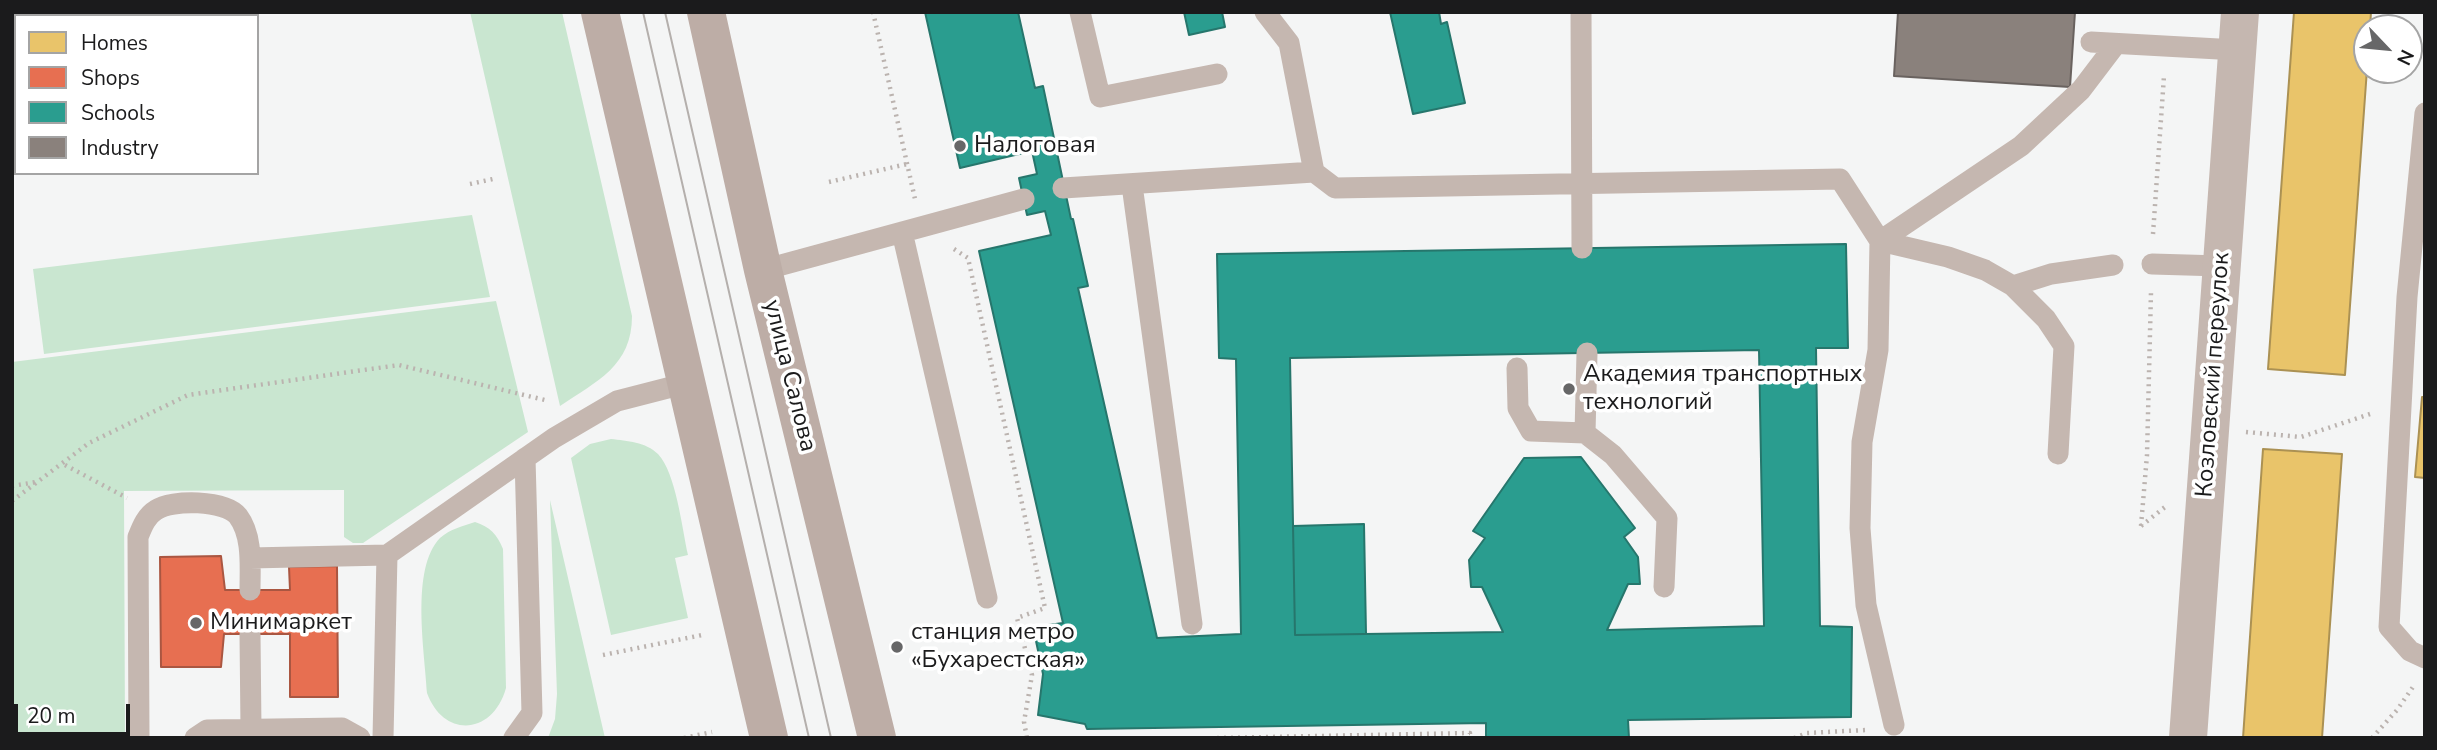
<!DOCTYPE html>
<html>
<head>
<meta charset="utf-8">
<style>
	body { margin:0 }
	#map { position:relative; width:2437px; height:750px; overflow:hidden; background:#f4f5f5; font-family:"Nunito Sans",sans-serif }
	canvas { display:block }
	.frame { position:absolute; inset:0; border:14px solid #1b1b1c; pointer-events:none }
	.legend { position:absolute; left:14px; top:14px; width:245px; height:161px; box-sizing:border-box; background:#fff; border:2px solid #a4a4a4; margin:0; padding:9px 12px; list-style:none; font-size:21px; color:#1b1b1c }
	.legend li { display:flex; align-items:center; gap:14px; height:35px }
	.legend b { width:35px; border:2px solid #a4a4a4 }
	.north { position:absolute; left:2353px; top:14px; width:70px; height:70px; box-sizing:border-box; background:#fff; border:2px solid #a4a4a4; border-radius:50%; rotate:116deg; font-size:19px; font-weight:700; line-height:28px; text-align:center; color:#1b1b1c }
	.north::after { content:''; display:block; margin:auto; width:24px; height:32px; background:#676768; clip-path:polygon(50% 0,100% 100%,50% 72%,0 100%) }
	.scale { position:absolute; left:14px; top:704px; width:116px; height:32px; box-sizing:border-box; border:4px solid #1b1b1c; border-top:0; padding-left:9px; font-size:21px; line-height:24px; white-space:nowrap; color:#1b1b1c; -webkit-text-stroke:5px #fff; paint-order:stroke }
</style>
</head>
<body>
<div id="map">
<canvas width="2437" height="750"></canvas>
<div class="frame"></div>
<ul class="legend">
<li><b style="height:19px;background:#e9c46a"></b>Homes</li>
<li><b style="height:19px;background:#e76f51"></b>Shops</li>
<li><b style="height:19px;background:#2a9d8f"></b>Schools</li>
<li><b style="height:19px;background:#8a817c"></b>Industry</li>
</ul>
<div class="north">N</div>
<div class="scale">20 m</div>
</div>
<script>
const c = document.querySelector('canvas').getContext('2d');
c.lineJoin = 'round';
function paint(path, color) { c.fillStyle = color; c.fill(path, 'evenodd'); }
function stroke(path, color, width, dash) { c.strokeStyle = color; c.lineWidth = width; c.lineCap = dash ? 'butt' : 'round'; c.setLineDash(dash || []); c.stroke(path); }
function label(font, color, halo, rows, align = 'center') {
  c.font = font + ' "Nunito Sans",sans-serif'; c.lineWidth = 7; c.setLineDash([]); c.textBaseline = 'middle'; c.strokeStyle = halo; c.fillStyle = color; for (const [text, x, y, turn = 0] of rows) {
    c.save(); c.translate(x, y); c.rotate((+turn || 0) * Math.PI / 180); c.textAlign = isNaN(turn) ? turn : align; if (halo) c.strokeText(text, 0, 0); c.fillText(text, 0, 0); c.restore();
  }
}
paint(new Path2D(`
	M 470,12 L 562,12 L 632,316 C 632,366 597,381 560,406 Z
	M 472,215 L 490,297 L 44,354 L 33,269 Z
	M 496,301 L 528,432 L 363,543 L 353,543 L 344,537 L 344,490 L 124,491 L 125,738 L 12,738 L 12,362 Z
	M 611,439 C 627,441 646,442 658,454 C 676,473 682,528 688,555 L 675,558 L 688,618 L 611,635 L 571,458 L 590,444 Z
	M 550,500 L 605,738 L 548,738 L 555,719 L 557,694 Z
	M 475,522 C 490,527 497,534 503,549 L 506,688 C 493,735 444,739 427,693 C 425,652 410,569 440,538 C 450,529 463,526 475,522 Z`), '#c9e6d0');
const homes = new Path2D(`
	M 2294,12 L 2371,12 L 2370,28 L 2367,28 L 2367,69 L 2345,375 L 2268,369 Z
	M 2422,397 L 2425,397 L 2425,478 L 2415,477 Z
	M 2263,449 L 2342,454 L 2322,738 L 2243,738 Z`);
paint(homes, '#e9c46a');
stroke(homes, '#ab9153', 2);
const shops = new Path2D(`
	M 221,556 L 225,590 L 290,590 L 289,567 L 337,566 L 338,697 L 290,697 L 290,634 L 224,634 L 221,667 L 161,667 L 160,557 Z`);
paint(shops, '#e76f51');
stroke(shops, '#aa5641', 2);
const schools = new Path2D(`
	M 925,12 L 1018,12 L 1035,88 L 1043,86 L 1071,219 L 1073,219 L 1088,286 L 1078,288 L 1157,638 L 1241,634 L 1236,359 L 1219,358 L 1217,254 L 1846,244 L 1848,348 L 1816,348 L 1820,626 L 1852,627 L 1851,717 L 1628,720 L 1629,738 L 1486,738 L 1486,723 L 1087,729 L 1085,724 L 1038,715 L 1043,674 L 1033,627 L 1063,623 L 979,251 L 1051,235 L 1045,211 L 1027,215 L 1019,178 L 1037,174 L 1032,151 L 960,168 ZM 1759,350 L 1764,626 L 1607,630 L 1628,584 L 1640,584 L 1638,557 L 1624,537 L 1635,528 L 1581,457 L 1524,458 L 1473,531 L 1485,538 L 1469,560 L 1471,587 L 1482,587 L 1503,632 L 1295,635 L 1290,358 Z
	M 1184,12 L 1222,12 L 1225,27 L 1189,35 Z
	M 1390,12 L 1439,12 L 1441,24 L 1447,22 L 1465,103 L 1413,114 Z
	M 1364,524 L 1366,634 L 1295,635 L 1293,526 Z`);
paint(schools, '#2a9d8f');
stroke(schools, '#26766c', 2);
const industry = new Path2D(`
	M 1898,12 L 2075,12 L 2070,87 L 1894,76 Z`);
paint(industry, '#8a817c');
stroke(industry, '#69625f', 2);
stroke(new Path2D(`
	M 873,12 L 915,199
	M 829,182 L 907,164
	M 470,184 L 493,179
	M 2153,234 L 2164,76
	M 954,249 L 968,258 L 1045,608 L 1017,618 L 1032,675 L 1024,722 L 1027,738
	M 2246,432 L 2301,437 L 2370,414
	M 65,465 L 127,498
	M 12,486 L 36,482
	M 12,501 L 89,443 L 188,395 L 399,365 L 545,400
	M 2141,526 L 2147,455 L 2151,292
	M 2141,526 L 2165,507
	M 603,655 L 702,635
	M 684,738 L 712,732
	M 1217,738 L 1470,733 L 1470,738
	M 1794,738 L 1807,733 L 1866,730
	M 2372,738 L 2397,710 L 2415,684`), '#bbb3af', 4.5, [2, 5]);
stroke(new Path2D(`
	M 1080,12 L 1100,97 L 1217,74
	M 1265,12 L 1289,43 L 1314,172
	M 1581,12 L 1582,248
	M 2091,42 L 2237,50
	M 2425,113 L 2407,297 L 2389,627 L 2410,651 L 2425,658
	M 1132,185 L 1192,624
	M 1063,188 L 1314,172 L 1335,188 L 1840,179 L 1880,241 L 1878,350 L 1862,442 L 1860,528 L 1866,605 L 1894,725
	M 902,232 L 987,598
	M 1880,241 L 1948,257 L 1985,270 L 2013,286 L 2046,319 L 2064,346 L 2058,454
	M 1880,241 L 2021,146 L 2081,90 L 2116,44
	M 2152,264 L 2221,266
	M 763,270 L 1024,199
	M 2013,286 L 2051,274 L 2113,265
	M 1517,368 L 1518,408 L 1531,431 L 1585,433 L 1613,455 L 1667,518 L 1664,587
	M 1585,433 L 1587,353
	M 250,558 L 387,555
	M 250,634 L 251,729
	M 139,738 L 138,537 C 142,527 146,516 156,510 C 172,499 225,500 238,516 C 253,536 250,566 250,590
	M 195,738 L 207,730 L 342,728 L 360,738
	M 383,738 L 387,555 L 554,438 L 617,401 L 687,383
	M 514,738 L 532,713 L 525,458`), '#c5b7b0', 21);
stroke(new Path2D(`
	M 2188,738 L 2240,12`), '#c5b7b0', 38);
stroke(new Path2D(`
	M 600,12 L 769,738
	M 706,12 L 763,270 L 877,738`), '#bdada6', 38);
stroke(new Path2D(`
	M 643,12 L 809,738
	M 665,12 L 831,738`), '#b4afac', 2);
for (const [x, y, r, color] of [
	[960,146,7,"#676768"],
	[1569,389,7,"#676768"],
	[196,623,7,"#676768"],
	[897,647,7,"#676768"]
]) { const dot = new Path2D(); dot.arc(x, y, r, 0, 2 * Math.PI); c.fillStyle = color; c.fill(dot); stroke(dot, '#fff', 2.5); }
label('24px', '#1b1b1c', '#fff', [
	["Налоговая",974,146],
	["Академия транспортных",1583,375],
	["технологий",1583,403],
	["Минимаркет",210,623],
	["станция метро",911,633],
	["«Бухарестская»",911,661]
], 'left');
label('24px', '#1b1b1c', '#fff', [
	["Козловский переулок",2214,375,-86],
	["улица Салова",789,376,76]
]);
</script>
</body>
</html>
